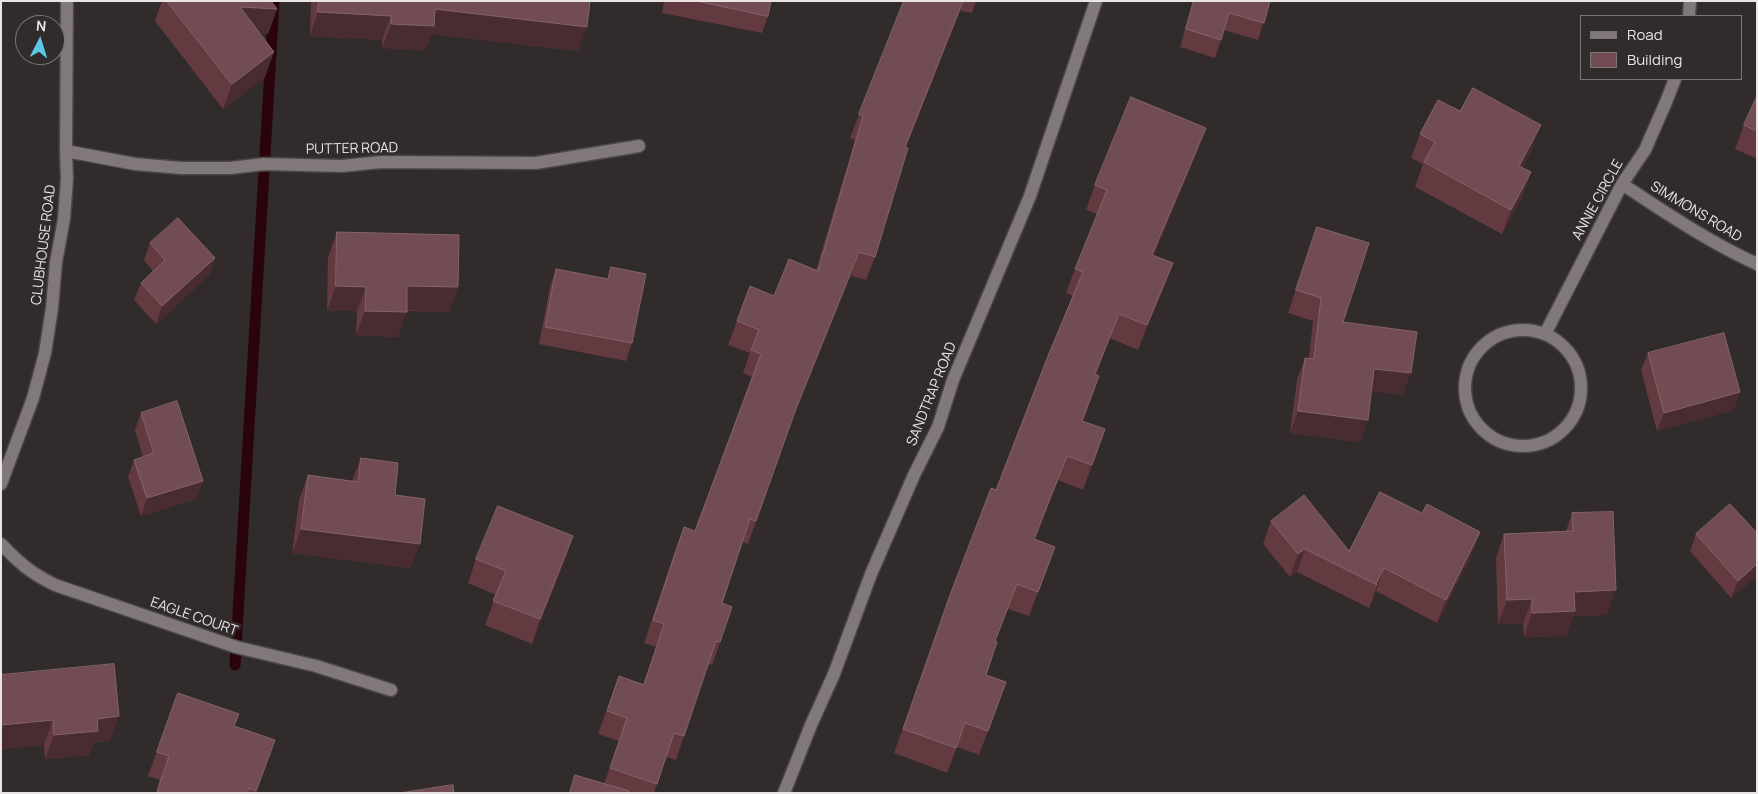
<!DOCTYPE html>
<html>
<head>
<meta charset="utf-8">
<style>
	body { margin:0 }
	#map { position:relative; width:1758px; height:794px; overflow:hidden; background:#312b2c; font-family:Manrope,sans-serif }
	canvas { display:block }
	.frame { position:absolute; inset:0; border:2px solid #e9e5e5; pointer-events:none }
	.legend { position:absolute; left:1580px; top:15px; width:162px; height:65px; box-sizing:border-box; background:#312b2c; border:1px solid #7b7576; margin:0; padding:6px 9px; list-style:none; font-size:15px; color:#e9e5e5 }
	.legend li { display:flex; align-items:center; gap:10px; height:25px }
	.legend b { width:25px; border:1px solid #7b7576 }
	.north { position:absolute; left:15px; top:15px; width:50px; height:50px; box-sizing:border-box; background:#312b2c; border:1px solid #7b7576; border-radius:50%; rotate:5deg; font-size:14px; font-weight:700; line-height:20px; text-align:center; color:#e9e5e5 }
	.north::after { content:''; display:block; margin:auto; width:18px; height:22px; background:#5bc7e7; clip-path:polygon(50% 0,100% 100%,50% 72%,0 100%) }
</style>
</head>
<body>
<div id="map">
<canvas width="1758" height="794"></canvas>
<div class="frame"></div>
<ul class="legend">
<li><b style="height:6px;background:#807879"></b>Road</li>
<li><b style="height:14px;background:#714c52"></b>Building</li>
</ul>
<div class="north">N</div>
</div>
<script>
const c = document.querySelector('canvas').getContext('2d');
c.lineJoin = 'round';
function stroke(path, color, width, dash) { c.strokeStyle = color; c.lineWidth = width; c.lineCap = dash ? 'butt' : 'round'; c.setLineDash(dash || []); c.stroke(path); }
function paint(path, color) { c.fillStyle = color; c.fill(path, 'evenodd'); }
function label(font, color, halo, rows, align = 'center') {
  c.font = font + ' Manrope,sans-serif'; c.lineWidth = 5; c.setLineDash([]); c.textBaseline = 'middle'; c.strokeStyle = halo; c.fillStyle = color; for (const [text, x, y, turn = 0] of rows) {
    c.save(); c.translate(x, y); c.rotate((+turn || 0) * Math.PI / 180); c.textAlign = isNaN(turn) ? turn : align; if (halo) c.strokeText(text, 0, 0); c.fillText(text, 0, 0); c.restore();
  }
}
stroke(new Path2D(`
	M 235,665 L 274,1`), '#2a040d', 11);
const minor = new Path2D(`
	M 1689,16 L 1690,1
	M 66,151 L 135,164 L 181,168 L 230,168 L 264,164 L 342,166 L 381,162 L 536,163 L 639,146
	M 1622,184 C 1666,213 1709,242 1757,264
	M1465 388a58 58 0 1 1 116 0a58 58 0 1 1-116 0Z
	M 1545,334 L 1622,184 L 1645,150 L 1666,102 L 1675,79
	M 1,484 L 33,398 L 45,353 L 52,308 L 56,262 L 64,219 L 67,179 L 66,151 L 67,1
	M 1,544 C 20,564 31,573 55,585 L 236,647 L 316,666 L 391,690
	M 784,793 L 811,725 L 834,674 L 871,574 L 914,475 L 938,427 L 953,380 L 1030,196 L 1096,1`);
stroke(minor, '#4b4646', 15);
stroke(minor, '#807879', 12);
paint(new Path2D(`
	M 162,1 L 271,1 L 277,9 L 268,34 L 259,33 L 265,77 L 223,109 L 155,21 Z
	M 311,1 L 590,1 L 578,51 L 431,34 L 425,50 L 382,48 L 382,40 L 310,36 Z
	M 664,1 L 771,1 L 768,16 L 762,33 L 662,13 Z
	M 904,1 L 976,1 L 972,13 L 960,11 L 906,147 L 875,257 L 866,280 L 851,276 L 790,425 L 748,544 L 742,542 L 722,603 L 720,642 L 712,665 L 708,664 L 676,760 L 666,757 L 654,793 L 569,793 L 575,775 L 604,784 L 619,741 L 598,734 L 619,676 L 643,684 L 656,647 L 644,643 L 675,551 L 684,527 L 695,531 L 752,377 L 743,373 L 750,353 L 728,345 L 737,321 L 774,296 L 816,270 L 855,140 L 850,138 L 859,114 Z
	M 1193,1 L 1270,1 L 1258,40 L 1224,30 L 1215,58 L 1180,47 Z
	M 1757,96 L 1757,159 L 1735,149 L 1744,125 Z
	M 1420,134 L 1532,149 L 1522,168 L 1531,172 L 1522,197 L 1502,234 L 1415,187 L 1423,164 L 1411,158 Z
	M 1197,152 L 1154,255 L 1164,287 L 1138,350 L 1110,338 L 1096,375 L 1099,376 L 1083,421 L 1105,429 L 1083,490 L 1058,480 L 1035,540 L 1055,547 L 1029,616 L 1008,609 L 995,641 L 986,675 L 1006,682 L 979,755 L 957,747 L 947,773 L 894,753 L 950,595 L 996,490 L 1073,296 L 1066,293 L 1075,269 L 1097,214 L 1086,210 L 1095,185 Z
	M 1317,227 L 1343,322 L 1403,395 L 1371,391 L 1360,442 L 1290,433 L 1297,380 L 1305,358 L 1309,358 L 1313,321 L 1288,313 Z
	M 337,232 L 458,287 L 449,312 L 407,311 L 398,337 L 356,335 L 357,311 L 327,311 L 328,257 Z
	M 150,243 L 215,258 L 209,275 L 156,324 L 134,300 L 141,283 L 153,271 L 144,260 Z
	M 611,267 L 632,343 L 626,361 L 539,344 L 550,286 L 556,269 L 607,279 Z
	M 1648,353 L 1734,410 L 1657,431 L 1641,370 Z
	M 141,413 L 203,481 L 196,499 L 141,516 L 128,477 L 134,460 L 143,457 L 135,430 Z
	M 361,458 L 395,495 L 411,568 L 292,553 L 299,500 L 308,475 L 352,481 Z
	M 1572,513 L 1607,615 L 1573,616 L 1566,636 L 1524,637 L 1523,624 L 1498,624 L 1496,558 L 1504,534 L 1566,531 Z
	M 1271,521 L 1349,551 L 1472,555 L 1437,623 L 1376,591 L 1369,608 L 1297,572 L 1290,577 L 1263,544 Z
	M 1757,533 L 1757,576 L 1731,598 L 1690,551 L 1696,534 Z
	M 573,536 L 532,644 L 485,625 L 496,595 L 468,583 L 476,559 Z
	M 1,675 L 110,741 L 94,742 L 89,755 L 45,759 L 44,745 L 1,749 Z
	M 178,693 L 234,726 L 275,740 L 256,793 L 156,793 L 160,780 L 148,776 Z`), '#633a40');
paint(new Path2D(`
	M 963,1 L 960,11 L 896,171 L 905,147 Z
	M 240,7 L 277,9 L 268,34 L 231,32 Z
	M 435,9 L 587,27 L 578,51 L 431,34 L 425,50 L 382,48 L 391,24 Z
	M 318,12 L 391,16 L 382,40 L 310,36 Z
	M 274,52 L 265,77 L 223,109 L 232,84 Z
	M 1541,125 L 1532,149 L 1510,190 L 1519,166 Z
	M 1206,128 L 1197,152 L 1144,279 L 1152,255 Z
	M 1531,172 L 1522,197 L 1502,234 L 1511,210 Z
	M 859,252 L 851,276 L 788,429 L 797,406 Z
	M 215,258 L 209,275 L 156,324 L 162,306 Z
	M 1173,263 L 1164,287 L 1138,350 L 1147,325 Z
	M 336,286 L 366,287 L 357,311 L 327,311 Z
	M 407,286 L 458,287 L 449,312 L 398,310 Z
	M 365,311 L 407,312 L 398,337 L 356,335 Z
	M 1119,314 L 1110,338 L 1087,399 L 1095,374 Z
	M 1374,369 L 1411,373 L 1403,395 L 1366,391 Z
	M 1740,392 L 1734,410 L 1657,431 L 1664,413 Z
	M 1298,411 L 1368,420 L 1360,442 L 1290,433 Z
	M 1067,456 L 1058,480 L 1025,564 L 1034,539 Z
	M 203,481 L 196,499 L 141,516 L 147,498 Z
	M 301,529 L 420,544 L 411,568 L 292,553 Z
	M 1480,532 L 1472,555 L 1437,623 L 1446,600 Z
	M 573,536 L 565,561 L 532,644 L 540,619 Z
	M 1305,549 L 1297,572 L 1290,577 L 1298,554 Z
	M 1757,564 L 1757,576 L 1731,598 L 1738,581 Z
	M 1384,568 L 1376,591 L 1373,597 L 1377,585 L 1376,584 Z
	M 1017,584 L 1008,609 L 986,665 L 995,641 Z
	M 1616,590 L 1607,615 L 1573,616 L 1566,636 L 1524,637 L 1532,613 L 1574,592 Z
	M 1532,599 L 1523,624 L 1498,624 L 1507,600 Z
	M 119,716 L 110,741 L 94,742 L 89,755 L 45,759 L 54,735 L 97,719 Z
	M 53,720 L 44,745 L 1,749 L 1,725 Z`), '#492c31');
const building = new Path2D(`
	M 167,1 L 271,1 L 277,9 L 240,7 L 274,52 L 232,84 Z
	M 319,1 L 590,1 L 587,27 L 435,9 L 434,26 L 391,24 L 391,16 L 318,12 Z
	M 697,1 L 771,1 L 768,16 Z
	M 904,1 L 963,1 L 905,147 L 908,148 L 875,257 L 859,252 L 797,406 L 756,521 L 750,519 L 722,603 L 732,607 L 720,642 L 716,641 L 684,736 L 674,733 L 657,784 L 610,768 L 627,718 L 607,711 L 619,676 L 644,685 L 664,624 L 653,620 L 684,527 L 695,531 L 761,354 L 751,350 L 759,330 L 737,321 L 750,286 L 774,296 L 789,259 L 818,271 L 863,116 L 859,114 Z
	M 1194,1 L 1270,1 L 1264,23 L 1229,13 L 1221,40 L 1186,29 Z
	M 1473,88 L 1541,125 L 1519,166 L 1531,172 L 1511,210 L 1424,162 L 1435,142 L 1420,134 L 1438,100 L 1460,111 Z
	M 1757,96 L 1757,131 L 1744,125 Z
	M 1131,97 L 1206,128 L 1152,255 L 1173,263 L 1147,325 L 1119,314 L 1095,374 L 1099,376 L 1082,421 L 1105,429 L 1092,465 L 1067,456 L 1034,539 L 1055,547 L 1038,592 L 1017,584 L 995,641 L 997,642 L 986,675 L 1006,682 L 988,731 L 965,723 L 956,748 L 903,729 L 950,595 L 991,488 L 996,490 L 1048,356 L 1083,272 L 1075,269 L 1107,190 L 1095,185 Z
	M 178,218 L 215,258 L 162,306 L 141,283 L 165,260 L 150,243 Z
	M 1317,227 L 1369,243 L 1343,322 L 1417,332 L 1411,373 L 1374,369 L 1368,420 L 1298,411 L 1305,358 L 1314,359 L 1321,298 L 1296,290 Z
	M 337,232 L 459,235 L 458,287 L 407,286 L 407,312 L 365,311 L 366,287 L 336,286 Z
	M 611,267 L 646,274 L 632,343 L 545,327 L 556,269 L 608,279 Z
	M 1724,333 L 1740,392 L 1664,413 L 1648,353 Z
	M 177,401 L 203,481 L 147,498 L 134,460 L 154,453 L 141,413 Z
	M 361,458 L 398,463 L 395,495 L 425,499 L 420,544 L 301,529 L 308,475 L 358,482 Z
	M 1380,492 L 1422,513 L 1427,504 L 1480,532 L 1446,600 L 1384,568 L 1376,584 L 1377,585 L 1305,549 L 1298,554 L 1271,521 L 1304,495 L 1349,551 Z
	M 1730,504 L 1757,533 L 1757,564 L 1738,581 L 1696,534 Z
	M 498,506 L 573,536 L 540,619 L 493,601 L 506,571 L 476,559 Z
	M 1613,512 L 1616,590 L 1574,592 L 1575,611 L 1532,613 L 1532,599 L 1507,600 L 1504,534 L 1573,531 L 1572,513 Z
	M 114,664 L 119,716 L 97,719 L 98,731 L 54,735 L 53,720 L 1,725 L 1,675 Z
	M 178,693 L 239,714 L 234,726 L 275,740 L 256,791 L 249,788 L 247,793 L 161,793 L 157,791 L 169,756 L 157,752 Z
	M 575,775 L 629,791 L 628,793 L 570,793 Z
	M 453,785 L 454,793 L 400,793 Z`);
paint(building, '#714c52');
stroke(building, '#846469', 1);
label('14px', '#e9e5e5', '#312b2c', [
	["PUTTER ROAD",352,149,-1],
	["ANNIE CIRCLE",1598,200,-61],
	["SIMMONS ROAD",1696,212,31],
	["CLUBHOUSE ROAD",44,245,-83],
	["SANDTRAP ROAD",932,394,-68],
	["EAGLE COURT",194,617,19]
]);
</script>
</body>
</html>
